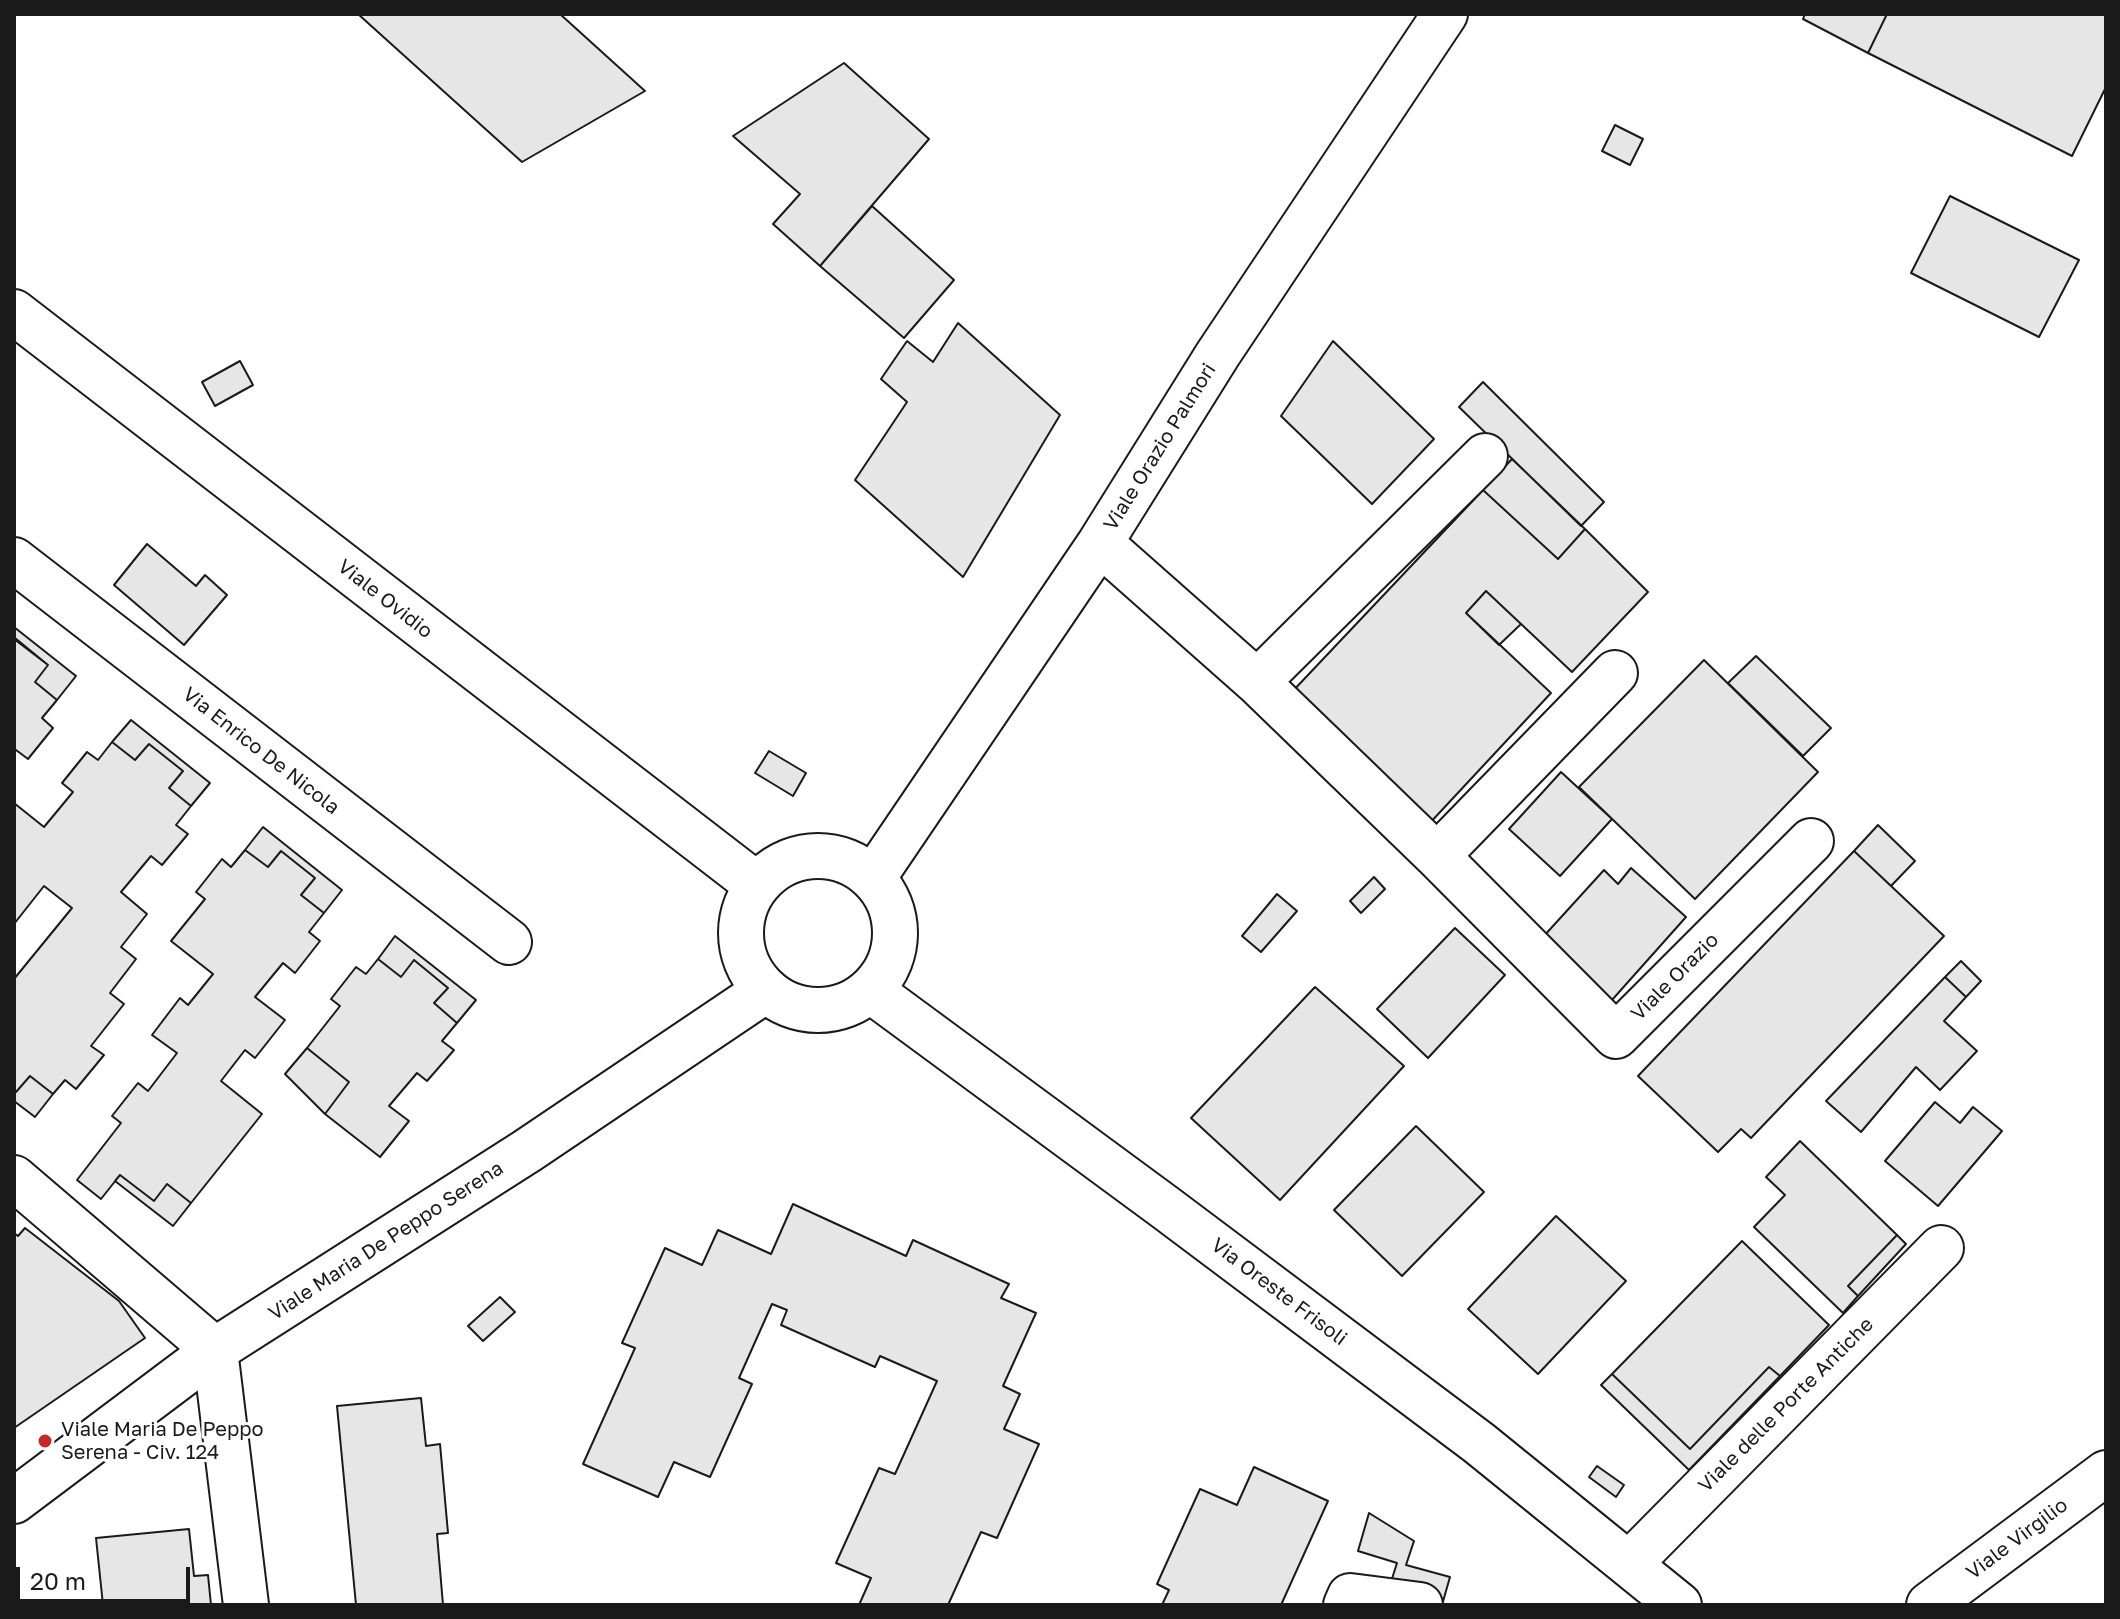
<!DOCTYPE html>
<html>
<head>
<meta charset="utf-8">
<style>
	body { margin:0 }
	#map { position:relative; width:2120px; height:1619px; overflow:hidden; background:#fff; font-family:"Golos Text",sans-serif }
	canvas { display:block }
	.frame { position:absolute; inset:0; border:16px solid #1a1a1a; pointer-events:none }
	.scale { position:absolute; left:16px; top:1567px; width:174px; height:36px; box-sizing:border-box; border:4px solid #1a1a1a; border-top:0; padding-left:10px; font-size:24px; line-height:28px; white-space:nowrap; color:#1a1a1a; -webkit-text-stroke:6px #fff; paint-order:stroke }
</style>
</head>
<body>
<div id="map">
<canvas width="2120" height="1619"></canvas>
<div class="frame"></div>
<div class="scale">20 m</div>
</div>
<script>
const c = document.querySelector('canvas').getContext('2d');
c.lineJoin = 'round';
function paint(path, color) { c.fillStyle = color; c.fill(path, 'evenodd'); }
function stroke(path, color, width, dash) { c.strokeStyle = color; c.lineWidth = width; c.lineCap = dash ? 'butt' : 'round'; c.setLineDash(dash || []); c.stroke(path); }
function label(font, color, halo, rows, align = 'center') {
  c.font = font + ' "Golos Text",sans-serif'; c.lineWidth = 6; c.setLineDash([]); c.textBaseline = 'middle'; c.strokeStyle = halo; c.fillStyle = color; for (const [text, x, y, turn = 0] of rows) {
    c.save(); c.translate(x, y); c.rotate((+turn || 0) * Math.PI / 180); c.textAlign = isNaN(turn) ? turn : align; if (halo) c.strokeText(text, 0, 0); c.fillText(text, 0, 0); c.restore();
  }
}
const building = new Path2D(`
	M 358,14 L 560,14 L 645,91 L 522,162 Z
	M 1805,14 L 1887,14 L 1868,53 L 1803,19 Z
	M 1887,14 L 2106,14 L 2106,87 L 2072,156 L 1868,53 Z
	M 844,63 L 929,139 L 820,266 L 773,224 L 800,194 L 733,136 Z
	M 1615,125 L 1643,139 L 1630,165 L 1602,151 Z
	M 1950,196 L 2079,260 L 2039,337 L 1911,273 Z
	M 872,206 L 954,280 L 904,338 L 820,266 Z
	M 958,323 L 1060,415 L 963,577 L 855,480 L 907,402 L 881,379 L 907,341 L 933,362 Z
	M 1333,341 L 1434,439 L 1372,504 L 1281,416 Z
	M 240,361 L 253,385 L 215,406 L 202,382 Z
	M 1483,382 L 1604,502 L 1581,526 L 1459,407 Z
	M 1512,459 L 1585,529 L 1558,559 L 1483,490 Z
	M 1483,490 L 1558,559 L 1585,529 L 1648,592 L 1572,672 L 1486,591 L 1466,613 L 1551,693 L 1428,825 L 1290,694 Z
	M 147,544 L 196,586 L 205,575 L 227,595 L 184,645 L 114,585 Z
	M 1486,591 L 1521,624 L 1499,645 L 1466,613 Z
	M 14,627 L 76,676 L 57,700 L 35,682 L 48,665 L 14,639 Z
	M 15,638 L 48,665 L 35,682 L 57,700 L 42,718 L 53,728 L 28,759 L 16,750 L 14,752 Z
	M 1756,656 L 1831,728 L 1803,756 L 1728,683 Z
	M 1704,660 L 1818,772 L 1695,899 L 1579,787 Z
	M 131,720 L 210,783 L 191,806 L 169,788 L 183,771 L 149,744 L 135,760 L 112,742 Z
	M 112,742 L 135,760 L 149,744 L 183,771 L 169,788 L 191,806 L 176,825 L 188,834 L 162,865 L 151,856 L 121,892 L 147,914 L 121,947 L 136,959 L 110,993 L 124,1004 L 91,1046 L 104,1055 L 76,1089 L 65,1080 L 53,1094 L 30,1076 L 16,1092 L 14,1090 L 14,979 L 72,908 L 44,886 L 14,924 L 14,803 L 44,827 L 73,792 L 62,783 L 87,752 L 98,760 Z
	M 769,751 L 806,773 L 793,796 L 755,773 Z
	M 1561,772 L 1612,819 L 1560,876 L 1509,829 Z
	M 1878,825 L 1915,861 L 1891,886 L 1854,851 Z
	M 263,827 L 342,890 L 324,913 L 301,895 L 315,878 L 281,851 L 268,867 L 245,850 Z
	M 245,850 L 268,867 L 281,851 L 315,878 L 301,895 L 324,913 L 309,932 L 320,941 L 295,973 L 283,963 L 255,997 L 285,1020 L 255,1058 L 245,1050 L 221,1081 L 262,1114 L 191,1203 L 167,1184 L 154,1201 L 120,1175 L 101,1199 L 77,1180 L 121,1123 L 112,1116 L 138,1083 L 148,1091 L 177,1053 L 152,1035 L 180,998 L 188,1005 L 213,974 L 171,941 L 205,899 L 196,892 L 222,859 L 231,867 Z
	M 1854,851 L 1944,936 L 1751,1138 L 1741,1129 L 1718,1152 L 1638,1076 Z
	M 1631,868 L 1686,917 L 1612,1000 L 1543,937 L 1604,870 L 1618,884 Z
	M 1374,877 L 1385,889 L 1361,913 L 1350,901 Z
	M 1277,894 L 1297,911 L 1261,952 L 1242,936 Z
	M 1455,928 L 1505,975 L 1428,1058 L 1377,1009 Z
	M 395,936 L 476,1000 L 457,1023 L 434,1003 L 448,988 L 414,960 L 401,977 L 378,959 Z
	M 378,959 L 401,977 L 414,960 L 448,988 L 434,1003 L 457,1023 L 442,1041 L 454,1050 L 427,1081 L 417,1073 L 389,1106 L 409,1121 L 380,1157 L 325,1114 L 349,1082 L 307,1048 L 340,1006 L 331,999 L 356,967 L 366,974 Z
	M 1961,961 L 1981,981 L 1966,997 L 1945,977 Z
	M 1945,977 L 1966,997 L 1944,1021 L 1977,1051 L 1940,1090 L 1916,1067 L 1861,1132 L 1826,1101 Z
	M 1315,987 L 1404,1066 L 1280,1200 L 1191,1118 Z
	M 307,1048 L 349,1082 L 325,1114 L 285,1074 Z
	M 30,1076 L 53,1094 L 35,1117 L 14,1101 L 14,1090 L 16,1092 Z
	M 1935,1102 L 1960,1123 L 1973,1107 L 2002,1131 L 1938,1206 L 1885,1161 Z
	M 1416,1126 L 1484,1192 L 1402,1276 L 1334,1210 Z
	M 1800,1141 L 1897,1235 L 1848,1286 L 1858,1296 L 1843,1313 L 1754,1227 L 1785,1195 L 1766,1177 Z
	M 120,1175 L 154,1201 L 167,1184 L 191,1203 L 173,1226 L 115,1181 Z
	M 793,1204 L 906,1256 L 913,1240 L 1009,1284 L 1001,1298 L 1036,1313 L 1003,1386 L 1020,1394 L 1004,1429 L 1039,1444 L 997,1538 L 981,1532 L 948,1605 L 859,1605 L 871,1578 L 836,1563 L 879,1468 L 895,1474 L 937,1381 L 880,1356 L 875,1367 L 781,1325 L 787,1310 L 772,1304 L 739,1378 L 752,1384 L 710,1477 L 674,1462 L 658,1497 L 583,1464 L 635,1348 L 622,1343 L 665,1248 L 702,1265 L 718,1230 L 771,1254 Z
	M 1556,1216 L 1626,1281 L 1538,1374 L 1468,1309 Z
	M 25,1228 L 119,1301 L 145,1338 L 14,1428 L 14,1233 L 18,1236 Z
	M 1897,1235 L 1906,1244 L 1858,1296 L 1848,1286 Z
	M 1742,1241 L 1829,1325 L 1780,1376 L 1769,1367 L 1690,1449 L 1612,1374 Z
	M 500,1297 L 515,1312 L 483,1341 L 468,1326 Z
	M 1769,1367 L 1780,1376 L 1689,1470 L 1601,1385 L 1612,1374 L 1690,1449 Z
	M 421,1398 L 426,1446 L 440,1444 L 448,1533 L 437,1534 L 443,1605 L 356,1605 L 337,1406 Z
	M 1597,1466 L 1624,1485 L 1616,1497 L 1589,1477 Z
	M 1254,1467 L 1328,1501 L 1281,1605 L 1162,1605 L 1169,1590 L 1157,1584 L 1200,1489 L 1237,1505 Z
	M 1369,1513 L 1414,1541 L 1406,1565 L 1450,1577 L 1442,1605 L 1375,1605 L 1390,1585 L 1397,1563 L 1358,1551 Z
	M 189,1529 L 194,1576 L 208,1575 L 211,1605 L 103,1605 L 96,1538 Z`);
paint(building, '#e6e6e6');
stroke(building, '#1a1a1a', 2);
const minor = new Path2D(`
	M 1100,543 L 1257,682 L 1437,856 L 1616,1036 L 1811,841
	M 14,560 L 509,942
	M 1257,682 L 1485,456
	M 1437,856 L 1615,673
	M 873,878 L 1100,543 L 1218,354 L 1445,14
	M 14,1178 L 215,1350 L 246,1605
	M 14,1501 L 215,1350 L 527,1151 L 766,990
	M 1630,1563 L 1941,1248
	M 1346,1605 L 1350,1596 L 1420,1605
	M 1929,1605 L 2106,1473`);
const major = new Path2D(`
	M 14,312 L 757,885
	M741 933a77 77 0 1 1 154 0a77 77 0 1 1-154 0Z
	M 870,990 L 1166,1208 L 1479,1443 L 1679,1605`);
stroke(minor, '#1a1a1a', 48);
stroke(major, '#1a1a1a', 48);
stroke(minor, '#fff', 44);
stroke(major, '#fff', 44);
for (const [x, y, r, color] of [
	[45,1441,8,"#c62828"]
]) { const dot = new Path2D(); dot.arc(x, y, r, 0, 2 * Math.PI); c.fillStyle = color; c.fill(dot); stroke(dot, '#fff', 3); }
label('20px', '#1a1a1a', '#fff', [
	["Viale Orazio Palmori",1160,447,-58],
	["Viale Ovidio",385,599,38],
	["Via Enrico De Nicola",261,751,38],
	["Viale Orazio",1675,977,-45],
	["Viale Maria De Peppo Serena",386,1241,-33],
	["Via Oreste Frisoli",1279,1292,37],
	["Viale delle Porte Antiche",1786,1405,-45],
	["Viale Virgilio",2017,1539,-37]
]);
label('20px', '#1a1a1a', '#fff', [
	["Viale Maria De Peppo",61,1430],
	["Serena - Civ. 124",61,1453]
], 'left');
</script>
</body>
</html>
